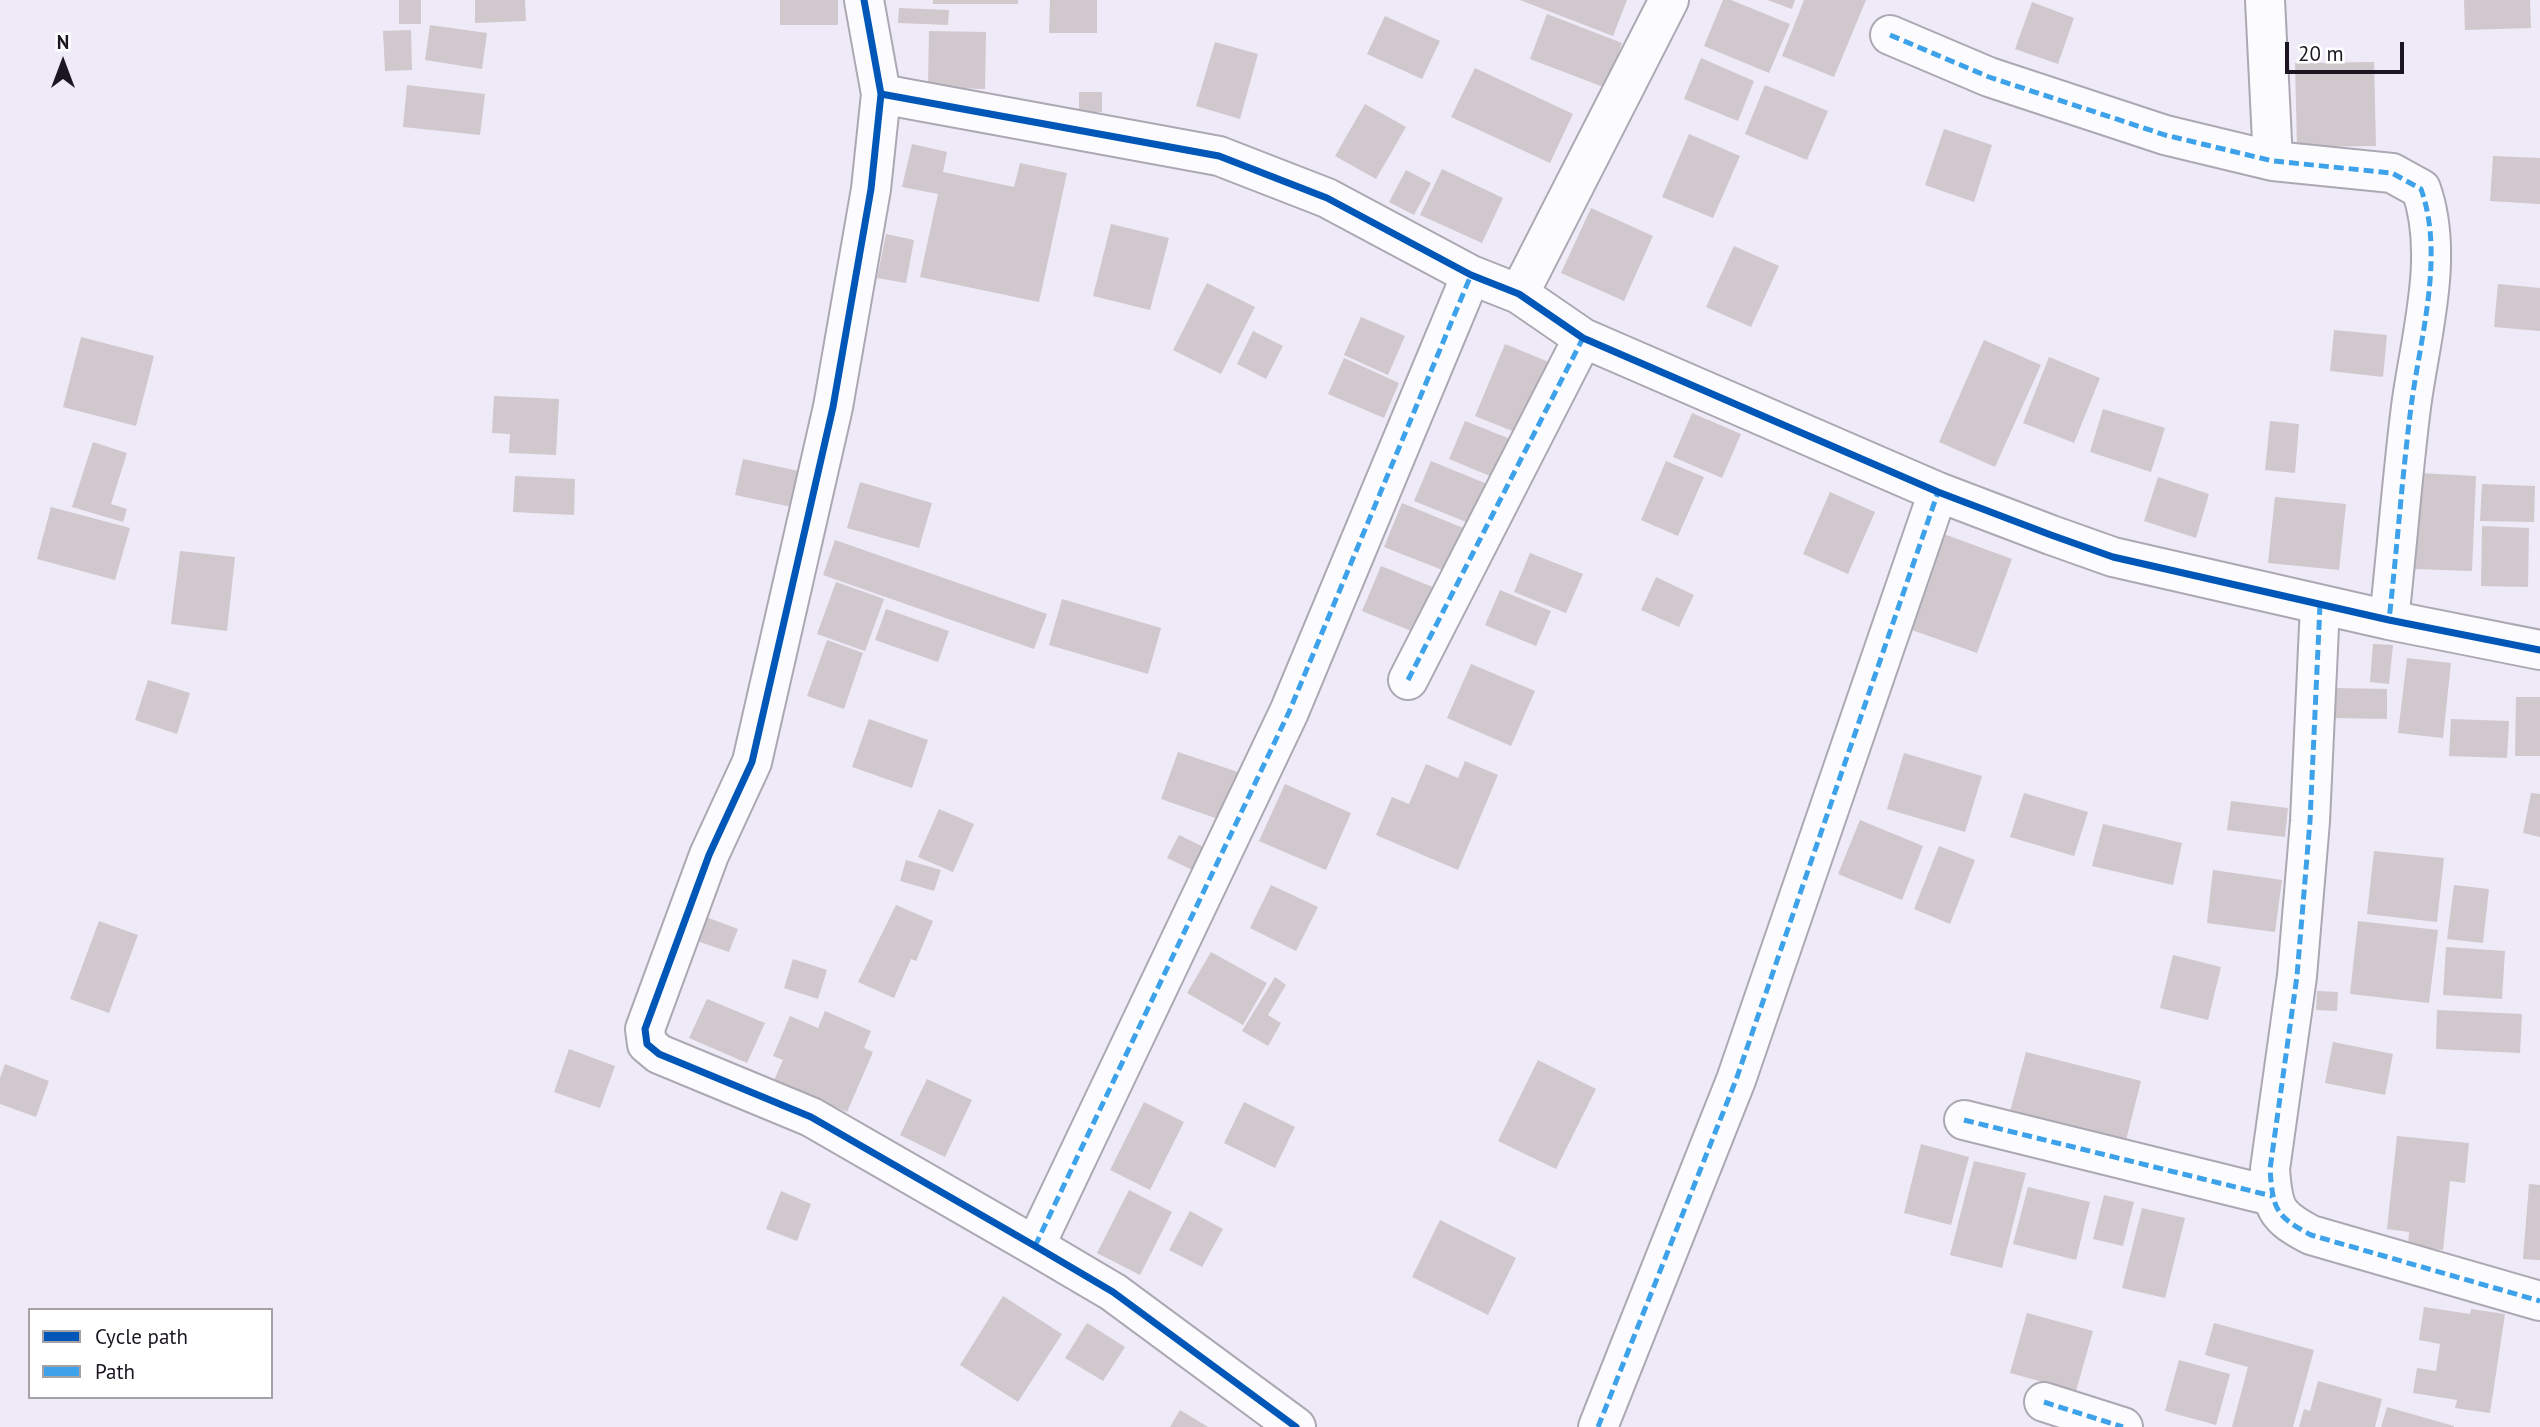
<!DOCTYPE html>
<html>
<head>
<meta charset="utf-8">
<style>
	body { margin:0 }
	#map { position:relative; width:2540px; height:1427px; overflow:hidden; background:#eeeaf7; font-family:"PT Sans",sans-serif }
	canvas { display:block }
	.legend { position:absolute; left:28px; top:1308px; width:245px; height:91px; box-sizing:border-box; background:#fff; border:2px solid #a4a2a6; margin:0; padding:9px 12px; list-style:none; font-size:21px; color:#1b1621 }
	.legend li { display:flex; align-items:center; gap:14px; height:35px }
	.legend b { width:35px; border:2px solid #a4a2a6 }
	.north { position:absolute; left:28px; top:28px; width:70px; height:70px; -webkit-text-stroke:5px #fff; paint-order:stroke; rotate:0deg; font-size:19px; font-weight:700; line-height:28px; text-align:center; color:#1b1621 }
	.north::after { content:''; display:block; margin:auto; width:24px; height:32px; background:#1b1621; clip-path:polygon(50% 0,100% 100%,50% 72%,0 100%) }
	.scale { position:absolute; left:2285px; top:42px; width:119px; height:32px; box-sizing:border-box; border:4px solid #1b1621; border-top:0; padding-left:9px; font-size:21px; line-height:24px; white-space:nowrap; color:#1b1621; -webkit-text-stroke:5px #fff; paint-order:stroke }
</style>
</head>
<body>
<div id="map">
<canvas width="2540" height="1427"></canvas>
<ul class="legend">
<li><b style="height:9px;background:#0057b8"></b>Cycle path</li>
<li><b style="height:9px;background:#3da2ea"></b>Path</li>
</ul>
<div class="north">N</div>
<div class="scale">20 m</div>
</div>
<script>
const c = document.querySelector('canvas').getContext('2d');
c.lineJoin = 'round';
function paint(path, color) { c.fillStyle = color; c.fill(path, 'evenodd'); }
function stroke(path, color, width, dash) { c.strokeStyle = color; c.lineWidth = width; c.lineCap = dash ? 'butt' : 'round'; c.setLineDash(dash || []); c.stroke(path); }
paint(new Path2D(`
	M 399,0 L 421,0 L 421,24 L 399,24 Z
	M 475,0 L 525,0 L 526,21 L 475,23 Z
	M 780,0 L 838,0 L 838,25 L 780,25 Z
	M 933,0 L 1018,0 L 1018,4 L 933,4 Z
	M 1050,0 L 1097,0 L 1097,33 L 1049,33 Z
	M 1520,0 L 1627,0 L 1613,36 Z
	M 1723,0 L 1731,0 L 1790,24 L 1769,73 L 1704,46 Z
	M 1767,0 L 1795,0 L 1792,9 Z
	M 1804,0 L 1866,0 L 1834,77 L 1782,56 Z
	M 2464,0 L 2530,0 L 2531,28 L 2465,30 Z
	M 2032,2 L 2074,18 L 2058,64 L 2015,49 Z
	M 899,8 L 949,10 L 948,25 L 898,23 Z
	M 1547,14 L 1622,43 L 1606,88 L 1530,59 Z
	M 1385,16 L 1440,41 L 1422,79 L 1367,54 Z
	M 430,25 L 487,33 L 482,69 L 425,60 Z
	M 411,30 L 412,70 L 385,71 L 383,31 Z
	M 929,31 L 986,32 L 985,89 L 928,87 Z
	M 1215,42 L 1258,54 L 1240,119 L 1196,106 Z
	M 1701,58 L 1754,81 L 1738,121 L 1684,99 Z
	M 2374,62 L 2376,146 L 2297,147 L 2295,63 Z
	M 1475,68 L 1573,114 L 1550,163 L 1451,117 Z
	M 407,85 L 485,94 L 480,135 L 403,127 Z
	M 1765,85 L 1828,111 L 1807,160 L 1745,134 Z
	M 1079,92 L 1102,92 L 1102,112 L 1079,112 Z
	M 1365,104 L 1406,127 L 1376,179 L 1335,156 Z
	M 1944,129 L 1992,145 L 1974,202 L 1925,185 Z
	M 1689,134 L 1740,156 L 1713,218 L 1662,197 Z
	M 912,144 L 947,152 L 943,172 L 1014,187 L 1020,163 L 1067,173 L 1039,302 L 920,277 L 938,194 L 902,187 Z
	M 2493,156 L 2540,158 L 2540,204 L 2490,201 Z
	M 1442,169 L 1503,198 L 1482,243 L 1420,215 Z
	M 1406,170 L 1431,183 L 1414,215 L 1389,202 Z
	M 1591,208 L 1653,236 L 1624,301 L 1561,273 Z
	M 1111,224 L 1169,238 L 1150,310 L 1093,296 Z
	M 886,234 L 914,240 L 906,283 L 877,278 Z
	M 1734,246 L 1779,266 L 1751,327 L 1706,307 Z
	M 1207,283 L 1255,307 L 1221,374 L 1173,350 Z
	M 2498,284 L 2540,288 L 2540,331 L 2494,327 Z
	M 1361,317 L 1405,336 L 1388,375 L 1344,355 Z
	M 2334,330 L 2387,335 L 2383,377 L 2330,371 Z
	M 1253,331 L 1283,346 L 1266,379 L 1237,364 Z
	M 81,337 L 154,356 L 136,426 L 63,407 Z
	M 1984,340 L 2041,365 L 1995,467 L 1939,442 Z
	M 1505,344 L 1556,365 L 1527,437 L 1475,416 Z
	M 2049,357 L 2100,378 L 2074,443 L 2023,423 Z
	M 1344,358 L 1399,383 L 1384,418 L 1328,394 Z
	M 494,396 L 559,399 L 556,455 L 509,453 L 510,434 L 492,433 Z
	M 2103,409 L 2165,428 L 2151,472 L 2090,452 Z
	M 1692,413 L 1741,434 L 1722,478 L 1673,457 Z
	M 1465,421 L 1523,444 L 1507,483 L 1449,459 Z
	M 2270,421 L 2299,424 L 2295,473 L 2265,470 Z
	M 93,442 L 127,453 L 111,504 L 127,509 L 123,522 L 72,507 Z
	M 743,459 L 808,473 L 801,509 L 735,495 Z
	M 1431,461 L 1492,486 L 1476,526 L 1414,501 Z
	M 1666,461 L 1704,477 L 1678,536 L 1641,520 Z
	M 2420,473 L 2476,476 L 2472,571 L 2415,569 Z
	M 515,476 L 575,479 L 574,515 L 513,512 Z
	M 2158,477 L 2209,494 L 2196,538 L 2144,521 Z
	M 860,482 L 932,503 L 919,548 L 847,528 Z
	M 2482,484 L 2535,486 L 2534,522 L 2480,521 Z
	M 1830,492 L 1875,512 L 1848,574 L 1803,554 Z
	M 2275,497 L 2346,504 L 2339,570 L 2268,563 Z
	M 1402,503 L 1473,532 L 1455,575 L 1384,547 Z
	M 51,507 L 130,528 L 115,580 L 37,559 Z
	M 2482,526 L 2529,528 L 2528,587 L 2481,586 Z
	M 1941,533 L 2012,559 L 1977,653 L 1906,628 Z
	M 835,540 L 1047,614 L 1034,649 L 823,575 Z
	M 180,551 L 235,557 L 227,631 L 171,624 Z
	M 1530,553 L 1583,574 L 1566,613 L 1514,592 Z
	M 1381,566 L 1440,590 L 1421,635 L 1362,611 Z
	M 1656,577 L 1694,595 L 1679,627 L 1641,610 Z
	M 836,582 L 884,599 L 865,651 L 817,634 Z
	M 1500,590 L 1551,611 L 1536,646 L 1485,625 Z
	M 1062,599 L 1161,628 L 1148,674 L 1049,645 Z
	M 886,609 L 949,631 L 938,662 L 875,640 Z
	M 827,640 L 863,653 L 844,709 L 807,696 Z
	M 2373,644 L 2393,645 L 2389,684 L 2370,682 Z
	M 2407,658 L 2451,663 L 2443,738 L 2398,733 Z
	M 1471,664 L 1535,691 L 1511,746 L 1447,718 Z
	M 148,680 L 190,693 L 177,734 L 135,720 Z
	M 2334,688 L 2387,689 L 2387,719 L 2334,718 Z
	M 2516,697 L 2540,697 L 2540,756 L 2515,756 Z
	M 869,719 L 928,740 L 912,788 L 852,767 Z
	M 2451,719 L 2509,721 L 2507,758 L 2449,756 Z
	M 1178,752 L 1238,772 L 1221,820 L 1161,799 Z
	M 1904,753 L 1982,776 L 1965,832 L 1887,809 Z
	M 1465,761 L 1498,775 L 1458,870 L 1376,835 L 1392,797 L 1409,804 L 1426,764 L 1458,778 Z
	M 1285,784 L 1351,813 L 1326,870 L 1259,841 Z
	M 2024,793 L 2088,812 L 2074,856 L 2010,837 Z
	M 2531,793 L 2540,794 L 2540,837 L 2523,833 Z
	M 2231,801 L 2288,808 L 2285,837 L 2227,830 Z
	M 939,809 L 974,824 L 953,872 L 918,857 Z
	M 1860,820 L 1923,846 L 1902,900 L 1838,874 Z
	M 2103,824 L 2182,843 L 2173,885 L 2092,866 Z
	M 1179,835 L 1216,853 L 1205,876 L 1167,858 Z
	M 1939,846 L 1975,860 L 1950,924 L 1914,909 Z
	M 2374,851 L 2444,858 L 2437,922 L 2367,914 Z
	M 906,860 L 941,870 L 934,891 L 900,881 Z
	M 2213,870 L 2282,880 L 2275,932 L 2207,923 Z
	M 1271,885 L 1318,907 L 1296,951 L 1250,928 Z
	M 2454,885 L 2489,889 L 2483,943 L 2447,939 Z
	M 896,905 L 933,921 L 916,961 L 911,959 L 894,998 L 858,982 Z
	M 706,917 L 738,929 L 729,952 L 697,941 Z
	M 99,921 L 138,935 L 109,1013 L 70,999 Z
	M 2358,921 L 2438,930 L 2429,1003 L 2350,994 Z
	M 2446,947 L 2505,951 L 2502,999 L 2443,995 Z
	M 1211,952 L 1267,983 L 1243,1025 L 1187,993 Z
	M 2173,955 L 2221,967 L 2208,1020 L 2160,1008 Z
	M 793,959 L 827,970 L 818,999 L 784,988 Z
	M 1275,977 L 1286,985 L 1268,1015 L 1281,1023 L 1268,1046 L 1242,1031 Z
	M 2317,991 L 2338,992 L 2337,1011 L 2316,1010 Z
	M 707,999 L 765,1023 L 747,1063 L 689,1038 Z
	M 2437,1010 L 2522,1014 L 2520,1053 L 2436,1049 Z
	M 825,1011 L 871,1031 L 864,1048 L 873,1052 L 847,1112 L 774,1080 L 783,1060 L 773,1056 L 790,1016 L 818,1028 Z
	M 2333,1042 L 2393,1054 L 2385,1095 L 2325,1083 Z
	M 569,1049 L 615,1066 L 600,1108 L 554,1092 Z
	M 2026,1052 L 2141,1081 L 2124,1148 L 2008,1119 Z
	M 1538,1060 L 1596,1089 L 1556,1169 L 1498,1141 Z
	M 5,1064 L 49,1081 L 36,1117 L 0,1104 L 0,1078 Z
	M 927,1079 L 972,1100 L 945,1157 L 900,1135 Z
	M 1144,1102 L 1184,1122 L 1150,1190 L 1110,1170 Z
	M 1244,1102 L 1295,1127 L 1275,1168 L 1224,1143 Z
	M 2397,1136 L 2469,1143 L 2465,1183 L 2450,1181 L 2443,1250 L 2408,1246 L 2409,1232 L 2387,1229 Z
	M 1921,1144 L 1969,1157 L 1951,1225 L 1904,1213 Z
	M 1974,1161 L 2026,1173 L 2002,1268 L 1950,1255 Z
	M 2529,1184 L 2540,1185 L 2540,1260 L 2523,1259 Z
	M 2028,1187 L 2090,1202 L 2076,1260 L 2013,1244 Z
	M 1129,1190 L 1172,1212 L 1140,1275 L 1097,1253 Z
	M 781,1191 L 811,1204 L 797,1241 L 766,1229 Z
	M 2104,1195 L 2134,1202 L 2123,1246 L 2093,1239 Z
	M 2142,1208 L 2185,1218 L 2165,1298 L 2122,1288 Z
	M 1190,1211 L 1223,1229 L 1202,1267 L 1169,1250 Z
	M 1440,1220 L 1516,1258 L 1488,1315 L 1412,1277 Z
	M 1003,1296 L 1062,1334 L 1018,1402 L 960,1365 Z
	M 2424,1307 L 2470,1314 L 2471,1309 L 2505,1314 L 2490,1413 L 2455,1408 L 2457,1400 L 2413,1393 L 2417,1368 L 2436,1371 L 2440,1344 L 2419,1340 Z
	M 2027,1313 L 2093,1331 L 2076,1391 L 2010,1373 Z
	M 1087,1323 L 1125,1347 L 1103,1381 L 1065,1358 Z
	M 2214,1323 L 2314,1350 L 2293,1427 L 2232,1427 L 2248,1367 L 2205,1355 Z
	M 2179,1360 L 2230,1374 L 2216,1425 L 2165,1411 Z
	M 2318,1381 L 2382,1399 L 2375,1427 L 2299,1427 L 2304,1409 L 2310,1411 Z
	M 2387,1407 L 2454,1426 L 2454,1427 L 2381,1427 Z
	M 1180,1410 L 1208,1427 L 1170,1427 Z`), '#d0c8cc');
const minor = new Path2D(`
	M 864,0 L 881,94 L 871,189 L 833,407 L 752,762 L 709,855 L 645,1029 L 647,1044 L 659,1054 L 811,1117 L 1035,1246 L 1113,1292 L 1296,1427
	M 2265,0 L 2273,161
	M 1890,35 L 1989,77 L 2165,135 L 2273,161 L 2392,173 L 2421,189 C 2445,256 2420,338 2411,407 C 2402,478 2397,549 2389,620
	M 881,94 L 1219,156 L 1327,198 L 1471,275 L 1519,294 L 1583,338 L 1938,492 L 2051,535 L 2113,557 L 2389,620 L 2540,650
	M 1519,294 L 1669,0
	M 2320,605 L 2310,821 L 2297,976 L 2270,1169 C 2273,1209 2275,1216 2311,1235 L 2540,1301
	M 1408,680 L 1583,338
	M 1964,1120 L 2272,1196
	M 1035,1246 L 1289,712 L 1471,275
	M 2044,1402 L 2123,1427
	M 1598,1427 L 1736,1080 L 1938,492`);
stroke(minor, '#aba8b3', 42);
stroke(minor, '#fcfcfe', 38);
stroke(new Path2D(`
	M 1890,35 L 1989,77 L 2165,135 L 2273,161 L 2392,173 L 2421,189 C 2445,256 2420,338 2411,407 C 2402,478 2397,549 2389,620
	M 2320,605 L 2310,821 L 2297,976 L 2270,1169 C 2273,1209 2275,1216 2311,1235 L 2540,1301
	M 1408,680 L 1583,338
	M 1964,1120 L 2272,1196
	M 1035,1246 L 1289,712 L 1471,275
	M 2044,1402 L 2123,1427
	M 1598,1427 L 1736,1080 L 1938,492`), '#3da2ea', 5, [10, 5]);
stroke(new Path2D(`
	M 864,0 L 881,94 L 871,189 L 833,407 L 752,762 L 709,855 L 645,1029 L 647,1044 L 659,1054 L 811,1117 L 1035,1246 L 1113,1292 L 1296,1427
	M 881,94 L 1219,156 L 1327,198 L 1471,275 L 1519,294 L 1583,338 L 1938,492 L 2051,535 L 2113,557 L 2389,620 L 2540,650`), '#0057b8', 7);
</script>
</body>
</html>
